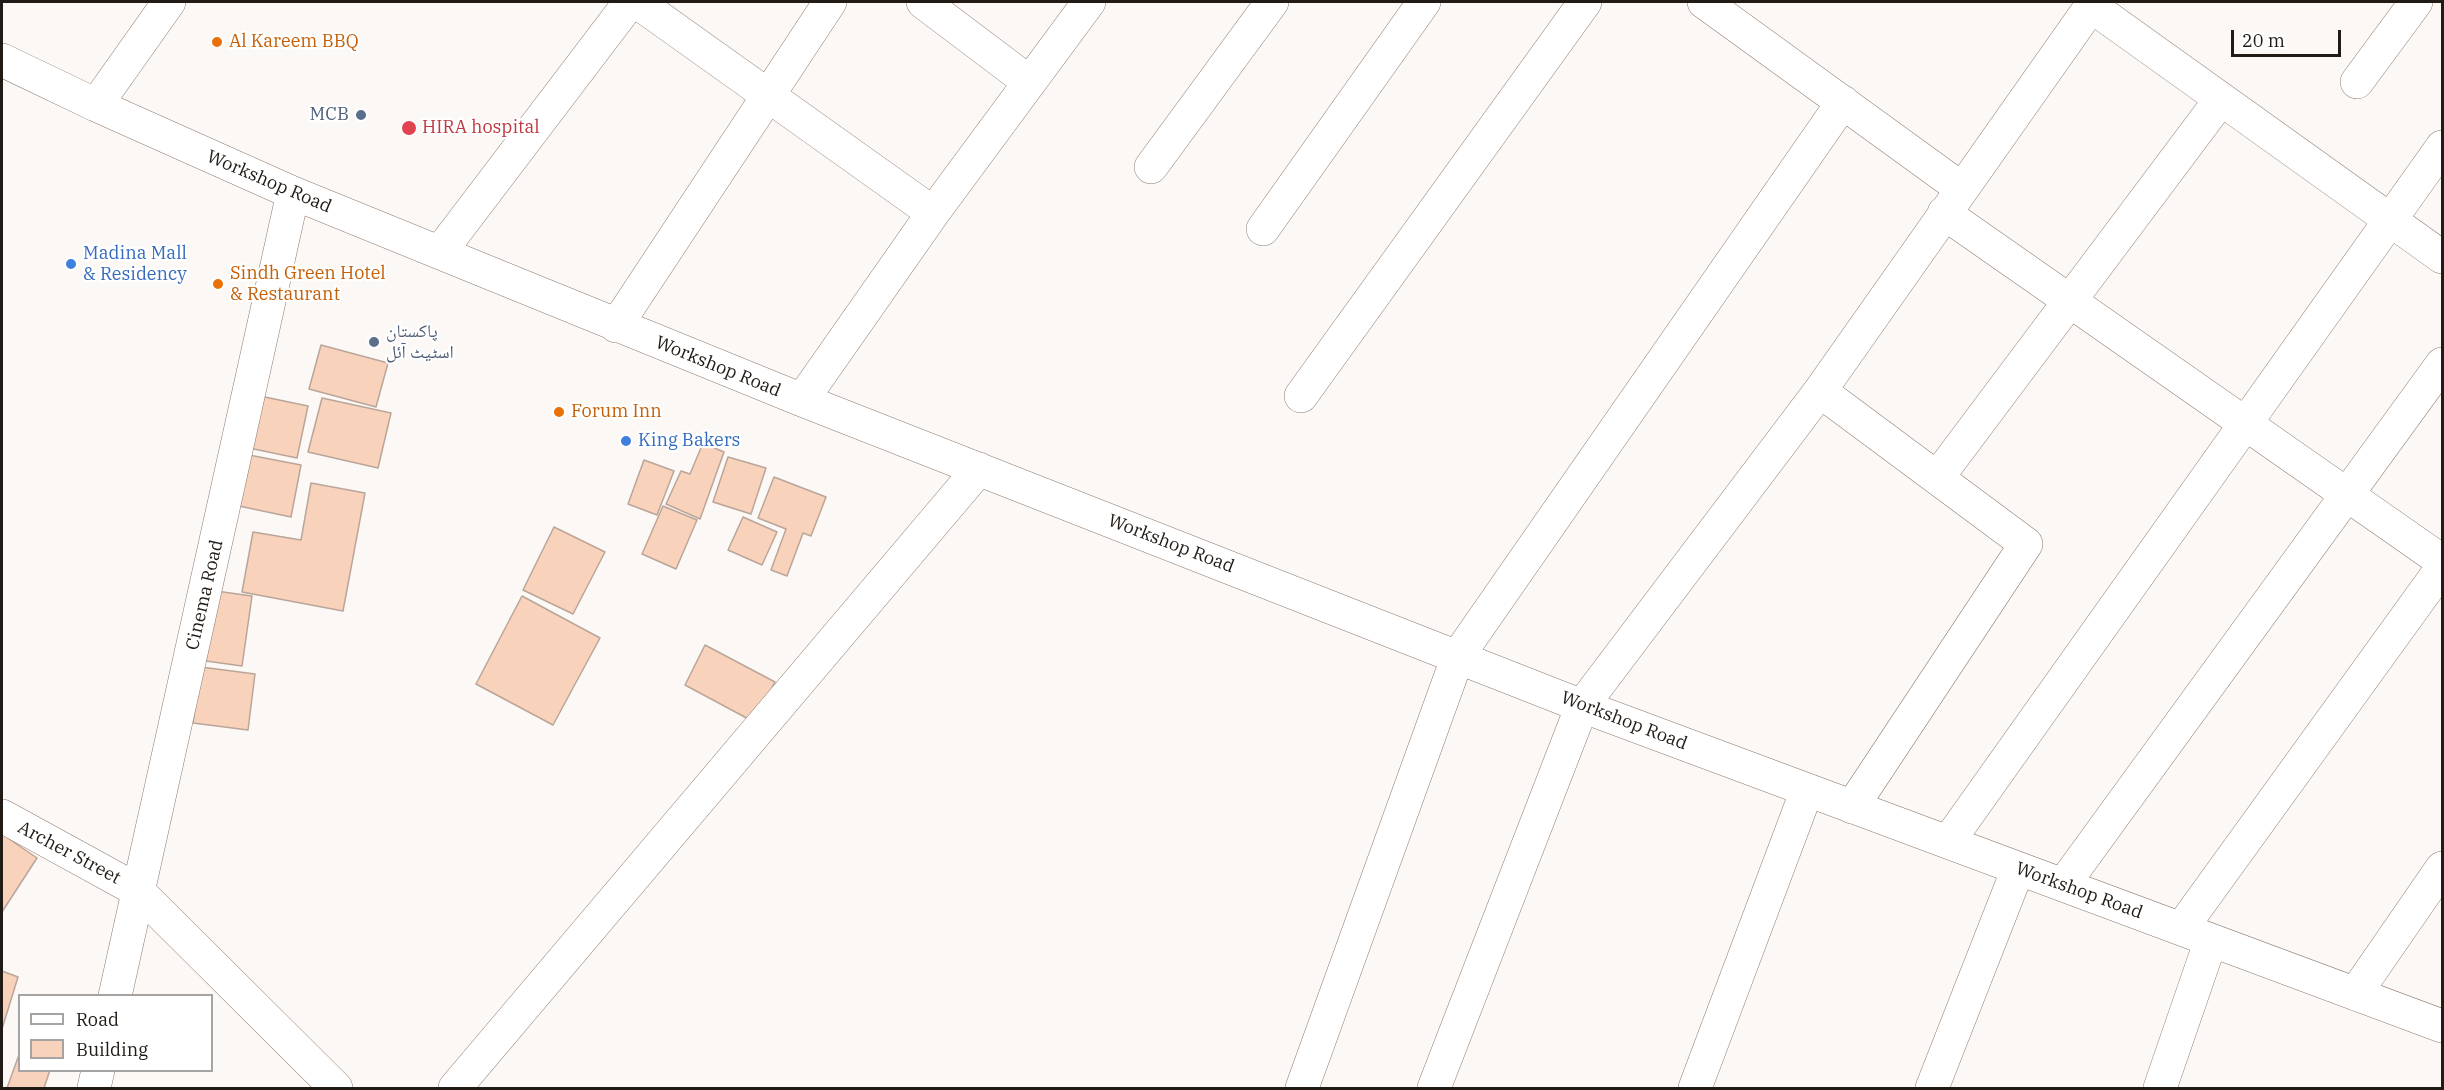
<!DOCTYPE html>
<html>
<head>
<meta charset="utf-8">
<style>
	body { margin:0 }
	#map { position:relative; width:2444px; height:1090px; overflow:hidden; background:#fcf8f5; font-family:"IBM Plex Serif",serif }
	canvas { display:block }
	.frame { position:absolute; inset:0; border:3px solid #211a15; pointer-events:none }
	.legend { position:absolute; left:18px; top:994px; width:195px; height:78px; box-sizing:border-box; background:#fff; border:2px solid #a6a3a1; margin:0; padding:8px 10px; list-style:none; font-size:18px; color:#211a15 }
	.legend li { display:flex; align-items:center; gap:12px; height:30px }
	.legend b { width:30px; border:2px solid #a6a3a1 }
	.scale { position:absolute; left:2231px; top:30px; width:110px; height:27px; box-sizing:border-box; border:3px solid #211a15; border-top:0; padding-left:8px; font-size:18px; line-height:21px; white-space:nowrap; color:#211a15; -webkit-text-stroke:4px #fff; paint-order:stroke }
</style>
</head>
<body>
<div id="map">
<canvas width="2444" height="1090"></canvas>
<div class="frame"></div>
<ul class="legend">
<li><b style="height:8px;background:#fff"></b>Road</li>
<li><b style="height:16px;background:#f9d2bc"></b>Building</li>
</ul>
<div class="scale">20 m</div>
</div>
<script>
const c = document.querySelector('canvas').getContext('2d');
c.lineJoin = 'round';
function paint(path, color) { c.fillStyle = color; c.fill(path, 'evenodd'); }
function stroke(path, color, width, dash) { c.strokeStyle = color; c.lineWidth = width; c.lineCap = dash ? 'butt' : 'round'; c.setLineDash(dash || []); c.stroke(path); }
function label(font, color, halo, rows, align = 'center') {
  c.font = font + ' "IBM Plex Serif","Noto Naskh Arabic",serif'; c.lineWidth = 4.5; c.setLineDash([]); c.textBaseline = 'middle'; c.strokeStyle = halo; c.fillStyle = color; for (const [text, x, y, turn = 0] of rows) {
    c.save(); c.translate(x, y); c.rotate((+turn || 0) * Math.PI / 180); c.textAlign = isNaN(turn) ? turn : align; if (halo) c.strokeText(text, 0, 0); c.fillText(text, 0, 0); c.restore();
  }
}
const building = new Path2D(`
	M 321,345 L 388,363 L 376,407 L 309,389 Z
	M 260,396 L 308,406 L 297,458 L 249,448 Z
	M 322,398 L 391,413 L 378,468 L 308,452 Z
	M 703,443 L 724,452 L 700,519 L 666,504 L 681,471 L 690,474 Z
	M 249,455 L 301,465 L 291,517 L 239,506 Z
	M 728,457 L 766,468 L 751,514 L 713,502 Z
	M 644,460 L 674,471 L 657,515 L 628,504 Z
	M 774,477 L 826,497 L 811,536 L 803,533 L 787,576 L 771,570 L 786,529 L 758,518 Z
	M 311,483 L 365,493 L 343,611 L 242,592 L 253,532 L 301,540 Z
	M 663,506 L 697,520 L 676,569 L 642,554 Z
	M 743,517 L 777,532 L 762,565 L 728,550 Z
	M 554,527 L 605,552 L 573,614 L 523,590 Z
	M 216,591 L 252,596 L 242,666 L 206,661 Z
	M 522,596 L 600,638 L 553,725 L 476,684 Z
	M 705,645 L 775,682 L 754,722 L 685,685 Z
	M 201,667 L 255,674 L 248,730 L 193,723 Z
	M 2,834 L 37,858 L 2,912 Z
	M 2,971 L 18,977 L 2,1029 Z
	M 20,1052 L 20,1070 L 50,1070 L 44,1088 L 7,1088 Z`);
paint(building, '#f9d2bc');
stroke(building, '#baa599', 1.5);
const minor = new Path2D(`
	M 637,2 L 933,213
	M 923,2 L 1029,82
	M 1704,2 L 1962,189
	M 2091,6 L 2442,257
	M 2,60 L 96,105 L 293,193 L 802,400 L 1582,706 L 2442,1026
	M 2357,82 L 2416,2
	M 96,105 L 169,2
	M 1151,167 L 1272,2
	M 1944,213 L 2442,561
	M 1263,229 L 1424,2
	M 440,252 L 630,2
	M 616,326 L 830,2
	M 1820,391 L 2026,544 L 1852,807
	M 1301,396 L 1585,2
	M 802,400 L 933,213 L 1089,2
	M 1937,478 L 2221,99
	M 2,816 L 137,890 L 336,1088
	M 1948,842 L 2442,147
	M 2063,885 L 2442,364
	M 2181,929 L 2442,568
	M 2355,994 L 2442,868
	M 115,996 L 293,193
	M 94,1088 L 98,1070
	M 455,1088 L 979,469
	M 1302,1088 L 1458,656 L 1843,102
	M 1434,1088 L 1582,706 L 1820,391 L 2094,2
	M 1695,1088 L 1807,790
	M 1932,1088 L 2018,869
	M 2160,1088 L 2211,940`);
stroke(minor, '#907d71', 34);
stroke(minor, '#fff', 33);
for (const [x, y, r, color] of [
	[217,42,6,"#e8710a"],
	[361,115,6,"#5c6f8a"],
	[409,128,8,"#e0444e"],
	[71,264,6,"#3f7fe0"],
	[218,284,6,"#e8710a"],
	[374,342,6,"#5c6f8a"],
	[559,412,6,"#e8710a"],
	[626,441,6,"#3f7fe0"]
]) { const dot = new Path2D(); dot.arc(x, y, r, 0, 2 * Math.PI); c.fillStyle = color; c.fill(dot); stroke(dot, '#fff', 2); }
label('18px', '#c56008', '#fff', [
	["Al Kareem BBQ",229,42],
	["Sindh Green Hotel",230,274],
	["& Restaurant",230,295],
	["Forum Inn",571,412]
], 'left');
label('18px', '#4e5e75', '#fff', [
	["MCB",349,115],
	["پاکستان",386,332,"left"],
	["اسٹیٹ آئل",386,353,"left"]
], 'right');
label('18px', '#be3a42', '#fff', [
	["HIRA hospital",422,128]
], 'left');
label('18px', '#211a15', '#fff', [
	["Workshop Road",269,182,23],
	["Workshop Road",718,367,22],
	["Workshop Road",1171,544,21],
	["Cinema Road",205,595,-77],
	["Workshop Road",1624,721,21],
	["Archer Street",69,853,28],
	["Workshop Road",2079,891,20]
]);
label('18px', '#366cbe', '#fff', [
	["Madina Mall",83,254],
	["& Residency",83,275],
	["King Bakers",638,441]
], 'left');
</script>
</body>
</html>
